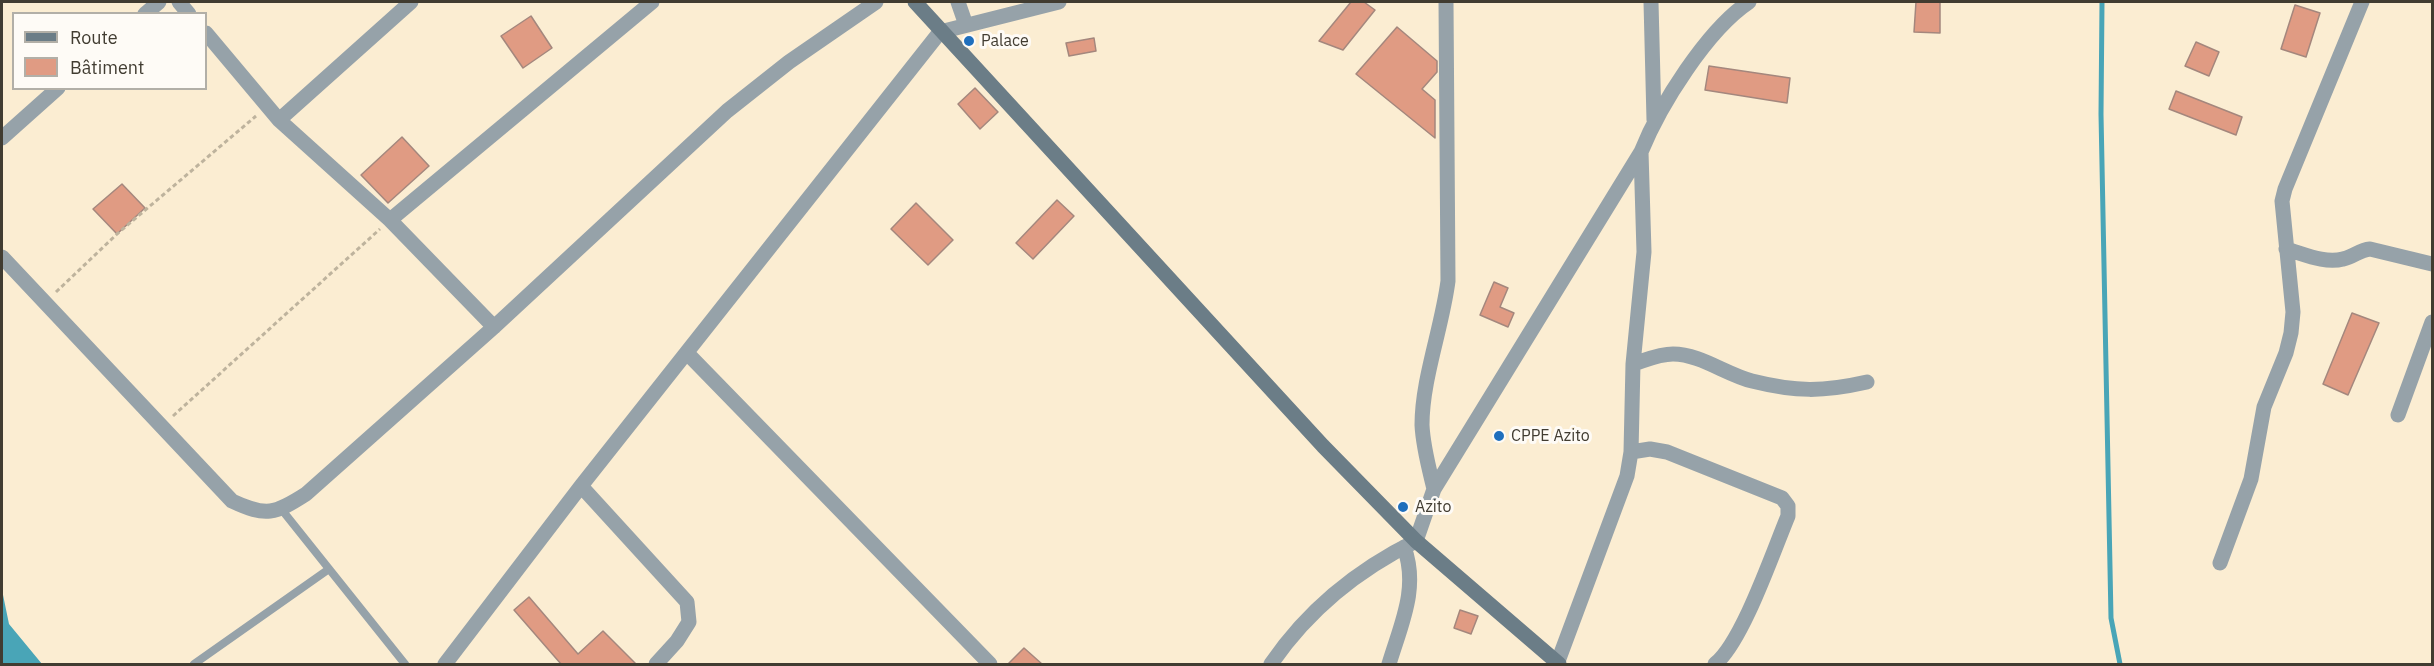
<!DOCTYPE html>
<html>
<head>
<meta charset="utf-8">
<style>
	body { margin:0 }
	#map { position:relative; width:2434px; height:666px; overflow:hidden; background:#fbedd2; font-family:"IBM Plex Sans",sans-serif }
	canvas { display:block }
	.frame { position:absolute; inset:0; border:3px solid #413c31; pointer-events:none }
	.legend { position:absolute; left:12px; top:12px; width:195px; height:78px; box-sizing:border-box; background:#fefbf6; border:2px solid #b2afa7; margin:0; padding:8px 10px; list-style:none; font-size:18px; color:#413c31 }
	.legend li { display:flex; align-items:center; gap:12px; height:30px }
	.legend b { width:30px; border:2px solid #b2afa7 }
</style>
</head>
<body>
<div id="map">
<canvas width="2434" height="666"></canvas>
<div class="frame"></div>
<ul class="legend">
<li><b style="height:8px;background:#6b7d87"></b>Route</li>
<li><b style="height:16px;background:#e09b83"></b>Bâtiment</li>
</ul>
</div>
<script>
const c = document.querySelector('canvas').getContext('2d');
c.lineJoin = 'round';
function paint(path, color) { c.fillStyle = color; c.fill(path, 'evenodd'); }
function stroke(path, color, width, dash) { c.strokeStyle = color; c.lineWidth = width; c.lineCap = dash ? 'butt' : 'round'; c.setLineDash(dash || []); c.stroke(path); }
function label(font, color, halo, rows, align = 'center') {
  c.font = font + ' "IBM Plex Sans",sans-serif'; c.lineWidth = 6; c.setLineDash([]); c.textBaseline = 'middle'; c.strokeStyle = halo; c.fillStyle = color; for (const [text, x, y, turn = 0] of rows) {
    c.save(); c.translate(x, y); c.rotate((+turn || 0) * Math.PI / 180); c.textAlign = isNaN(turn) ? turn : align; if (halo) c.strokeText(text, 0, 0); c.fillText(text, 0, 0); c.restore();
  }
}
paint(new Path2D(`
	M 2,590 L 9,624 L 42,664 L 2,664 Z`), '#49a5b7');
stroke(new Path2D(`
	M 2102,2 L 2101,114 L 2111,618 L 2120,664`), '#49a5b7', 5);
const building = new Path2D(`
	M 1351,2 L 1364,2 L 1375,10 L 1343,50 L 1319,41 Z
	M 1916,2 L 1940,2 L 1940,33 L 1914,32 Z
	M 2295,5 L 2320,13 L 2306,57 L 2281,49 Z
	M 531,16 L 552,48 L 523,68 L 501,36 Z
	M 1397,27 L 1437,61 L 1437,72 L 1422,89 L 1435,100 L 1435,138 L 1356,74 Z
	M 1094,38 L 1096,51 L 1069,56 L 1066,43 Z
	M 2196,42 L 2219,52 L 2209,76 L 2185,66 Z
	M 1709,66 L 1790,78 L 1787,103 L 1705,90 Z
	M 975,88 L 998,112 L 980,129 L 958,104 Z
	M 2176,91 L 2242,117 L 2236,135 L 2169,109 Z
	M 402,137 L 429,166 L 388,203 L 361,175 Z
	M 122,184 L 145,208 L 117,234 L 93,209 Z
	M 1057,200 L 1074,216 L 1033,259 L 1016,243 Z
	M 916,203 L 953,240 L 928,265 L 891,229 Z
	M 1494,282 L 1508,288 L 1500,307 L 1514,313 L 1508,327 L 1480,315 Z
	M 2352,313 L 2379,323 L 2348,395 L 2323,384 Z
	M 529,597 L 578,654 L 603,631 L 636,664 L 561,664 L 514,610 Z
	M 1460,610 L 1478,616 L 1471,634 L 1454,628 Z
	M 1024,648 L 1042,664 L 1008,664 Z`);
paint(building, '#e09b83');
stroke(building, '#a4877d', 1.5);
stroke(new Path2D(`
	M 56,292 L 117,234 L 256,116
	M 173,416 L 380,229`), '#beb39d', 3, [4.5, 3]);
stroke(new Path2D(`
	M 282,510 L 405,664
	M 194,664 L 329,569`), '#96a2a9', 8);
stroke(new Path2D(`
	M 179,2 L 189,14
	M 958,2 L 966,25
	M 1651,2 L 1654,120
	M 145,14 L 159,2
	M 206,33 L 279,120 L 390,220 L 494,327
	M 279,120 L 411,2
	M 2,138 L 58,88
	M 390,220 L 652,2
	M 2286,249 C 2304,254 2325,264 2343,259 C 2354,257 2359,250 2370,249 L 2432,264
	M 2,257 L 232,501 C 266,517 275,514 306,494 L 494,327 L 727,111 L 789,62 L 876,2
	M 687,353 L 990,664
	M 1633,364 C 1646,360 1659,354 1673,354 C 1700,354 1727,375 1752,381 C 1796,392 1823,392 1867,382
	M 2398,415 L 2432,322
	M 1631,452 L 1650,449 L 1667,452 L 1782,498 L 1788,506 L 1788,516 C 1773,552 1742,643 1715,664
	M 581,486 L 687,602 L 689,622 L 677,641 L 656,664
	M 1434,489 C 1429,468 1423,447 1422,425 C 1422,379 1442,328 1448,281 L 1446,2
	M 2220,563 L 2251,479 L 2264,407 L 2286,353 L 2291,333 L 2293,312 L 2282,201 L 2285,189 L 2362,2
	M 445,664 L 581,486 L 940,32 L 1059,2
	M 1271,664 C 1308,610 1357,570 1416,541 L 1434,489 L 1641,152 C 1660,105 1707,30 1749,2
	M 1389,664 C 1401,624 1419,588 1404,547
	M 1557,664 L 1627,476 L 1631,452 L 1633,364 L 1644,252 L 1641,152`), '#96a2a9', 15);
stroke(new Path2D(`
	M 915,2 L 1323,446 L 1416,541 L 1559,664`), '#6b7d87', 15);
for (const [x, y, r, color] of [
	[969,41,6,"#1f6fbd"],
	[1499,436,6,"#1f6fbd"],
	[1403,507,6,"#1f6fbd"]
]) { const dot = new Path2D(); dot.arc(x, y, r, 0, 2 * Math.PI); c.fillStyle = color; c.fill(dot); stroke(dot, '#fefbf6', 2); }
label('16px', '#413c31', '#fefbf6', [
	["Palace",981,41],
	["CPPE Azito",1511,436],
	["Azito",1415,507]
], 'left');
</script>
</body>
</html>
